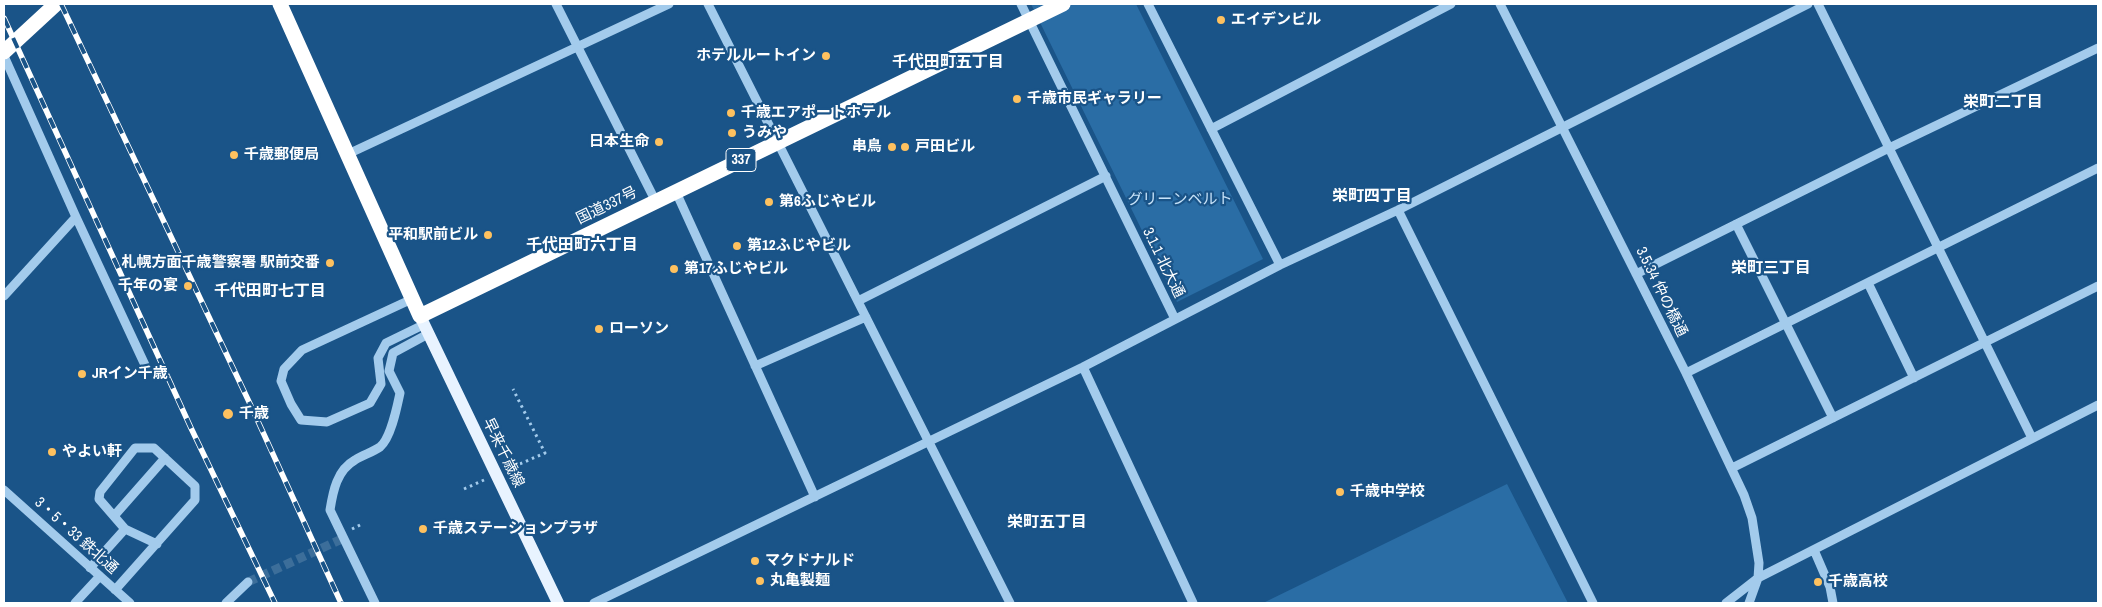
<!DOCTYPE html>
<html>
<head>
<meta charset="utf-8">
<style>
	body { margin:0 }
	#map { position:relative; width:2102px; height:607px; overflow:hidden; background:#1a5488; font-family:"Archivo Narrow",sans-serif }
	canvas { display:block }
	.frame { position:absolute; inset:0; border:5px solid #fff; pointer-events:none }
</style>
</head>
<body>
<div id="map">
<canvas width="2102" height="607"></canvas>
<div class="frame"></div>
</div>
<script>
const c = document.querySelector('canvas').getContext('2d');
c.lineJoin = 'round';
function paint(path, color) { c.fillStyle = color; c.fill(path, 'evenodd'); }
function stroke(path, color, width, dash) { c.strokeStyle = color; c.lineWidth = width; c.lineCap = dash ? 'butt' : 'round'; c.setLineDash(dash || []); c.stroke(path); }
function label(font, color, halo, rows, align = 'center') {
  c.font = font + ' "Archivo Narrow","Noto Sans JP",sans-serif'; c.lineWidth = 4.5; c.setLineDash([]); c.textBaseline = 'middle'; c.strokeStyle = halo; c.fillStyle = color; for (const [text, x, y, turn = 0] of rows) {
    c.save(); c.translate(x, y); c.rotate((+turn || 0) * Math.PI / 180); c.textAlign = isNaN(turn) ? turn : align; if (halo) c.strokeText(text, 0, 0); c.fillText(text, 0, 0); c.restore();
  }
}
paint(new Path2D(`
	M 1031,4 L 1136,4 L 1263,259 L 1177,302 Z
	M 1507,484 L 1568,603 L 1263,603 Z`), '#2a6da5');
stroke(new Path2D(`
	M 248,582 L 344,538`), '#3c6e9a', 9, [9, 4.5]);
stroke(new Path2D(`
	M 508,469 L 545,453 L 513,389
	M 464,489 L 484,480
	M 352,529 L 362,524`), '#a3cbec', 3, [2.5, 4]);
stroke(new Path2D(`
	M 556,4 L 656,202
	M 708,4 L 1010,603
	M 1021,4 L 1175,319
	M 1148,4 L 1280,265
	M 1500,4 L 1686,373 L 1744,495 L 1752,518 L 1759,563 L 1758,578 L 1749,603
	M 1818,4 L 2032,438
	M 4,56 L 76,217 L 145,365
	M 1211,129 L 1451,4
	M 348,154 L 669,4
	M 676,192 L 815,497
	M 1398,210 L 1593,603
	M 1736,224 L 1833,418
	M 1636,274 L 1889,148 L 2098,48
	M 1868,283 L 1914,378
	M 4,296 L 76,217
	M 412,299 L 302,350 L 284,369 L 281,381 L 291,404 L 301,420 L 327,422 L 370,403 L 381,384 L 378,358 L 386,343 L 423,325
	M 858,301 L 1106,176
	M 755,366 L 866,317
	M 1083,367 L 1193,603
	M 1686,373 L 2098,168
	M 1732,468 L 2098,286
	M 4,490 L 130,603
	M 114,516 L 165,458
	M 125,529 L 157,544
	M 1814,550 L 1830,587 L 1833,603
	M 90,568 L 125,529 L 99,499 L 100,492 L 135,448 L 154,448 L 195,486 L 195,500 L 115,590
	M 75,603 L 100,576
	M 226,603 L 248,582
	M 375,603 L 330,510 C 333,491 337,470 355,460 C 363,455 373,452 380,447 C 391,438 397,407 400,393 L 389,371 L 393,353 L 428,334
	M 594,603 L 1083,367 L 1280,265 L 1398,210 L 1808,4
	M 1726,603 L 1758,578 L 2098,405`), '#a3cbec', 9);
stroke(new Path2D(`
	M 420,316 L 558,603`), '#e8f3ff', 12);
stroke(new Path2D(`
	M 280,4 L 420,316 L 1063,4
	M 4,52 L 56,4`), '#fff', 15);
const rail = new Path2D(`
	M 61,4 L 251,406 L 341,603
	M 4,18 L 191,428 L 275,603`);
stroke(rail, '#fff', 5.5);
stroke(rail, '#1a5488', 4, [11]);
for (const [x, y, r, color] of [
	[1221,20,5,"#fec15f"],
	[826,56,5,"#fec15f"],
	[1017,99,5,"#fec15f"],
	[731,113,5,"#fec15f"],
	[732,133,5,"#fec15f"],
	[659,142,5,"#fec15f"],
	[892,147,5,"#fec15f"],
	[905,147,5,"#fec15f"],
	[234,155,5,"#fec15f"],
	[769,202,5,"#fec15f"],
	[488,235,5,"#fec15f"],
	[737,246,5,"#fec15f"],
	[330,263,5,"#fec15f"],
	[674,269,5,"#fec15f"],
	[188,286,5,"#fec15f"],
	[599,329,5,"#fec15f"],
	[82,374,5,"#fec15f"],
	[228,414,6,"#fec15f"],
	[52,452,5,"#fec15f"],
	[1340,492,5,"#fec15f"],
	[423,529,5,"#fec15f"],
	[755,561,5,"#fec15f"],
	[760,581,5,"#fec15f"],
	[1818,582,5,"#fec15f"]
]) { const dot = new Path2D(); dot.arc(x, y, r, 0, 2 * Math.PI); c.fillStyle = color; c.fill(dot); stroke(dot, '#1a5488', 2); }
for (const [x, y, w] of [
	[741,160,30]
]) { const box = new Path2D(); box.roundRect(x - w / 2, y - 11.5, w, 23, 4); c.fillStyle = '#1a5488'; c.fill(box); stroke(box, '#fff', 1); }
label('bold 14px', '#fff', null, [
	["337",741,160]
]);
label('bold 15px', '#fff', '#1a5488', [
	["エイデンビル",1231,20],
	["ホテルルートイン",816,56,"right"],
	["千歳市民ギャラリー",1027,99],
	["千歳エアポートホテル",741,113],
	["うみや",742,133],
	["日本生命",649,142,"right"],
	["串鳥",882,147,"right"],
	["戸田ビル",915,147],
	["千歳郵便局",244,155],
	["第6ふじやビル",779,202],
	["平和駅前ビル",478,235,"right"],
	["第12ふじやビル",747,246],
	["札幌方面千歳警察署 駅前交番",320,263,"right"],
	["第17ふじやビル",684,269],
	["千年の宴",178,286,"right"],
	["ローソン",609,329],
	["JRイン千歳",92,374],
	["千歳",239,414],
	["やよい軒",62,452],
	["千歳中学校",1350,492],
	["千歳ステーションプラザ",433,529],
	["マクドナルド",765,561],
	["丸亀製麺",770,581],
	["千歳高校",1828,582]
], 'left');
label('15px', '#c8e3f9', '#1a5488', [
	["グリーンベルト",1180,200]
]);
label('15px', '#fff', '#1a5488', [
	["国道337号",607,206,-26],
	["3.1.1 北大通",1163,263,64],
	["3.5.34 仲の橋通",1661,292,64],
	["早来千歳線",503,453,64],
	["3・5・33 鉄北通",76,536,42]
]);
label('bold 16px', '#fff', '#1a5488', [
	["千代田町五丁目",948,63],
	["栄町二丁目",2003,103],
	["栄町四丁目",1372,197],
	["千代田町六丁目",582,246],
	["栄町三丁目",1771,269],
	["千代田町七丁目",270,292],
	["栄町五丁目",1047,523]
]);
</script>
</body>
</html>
